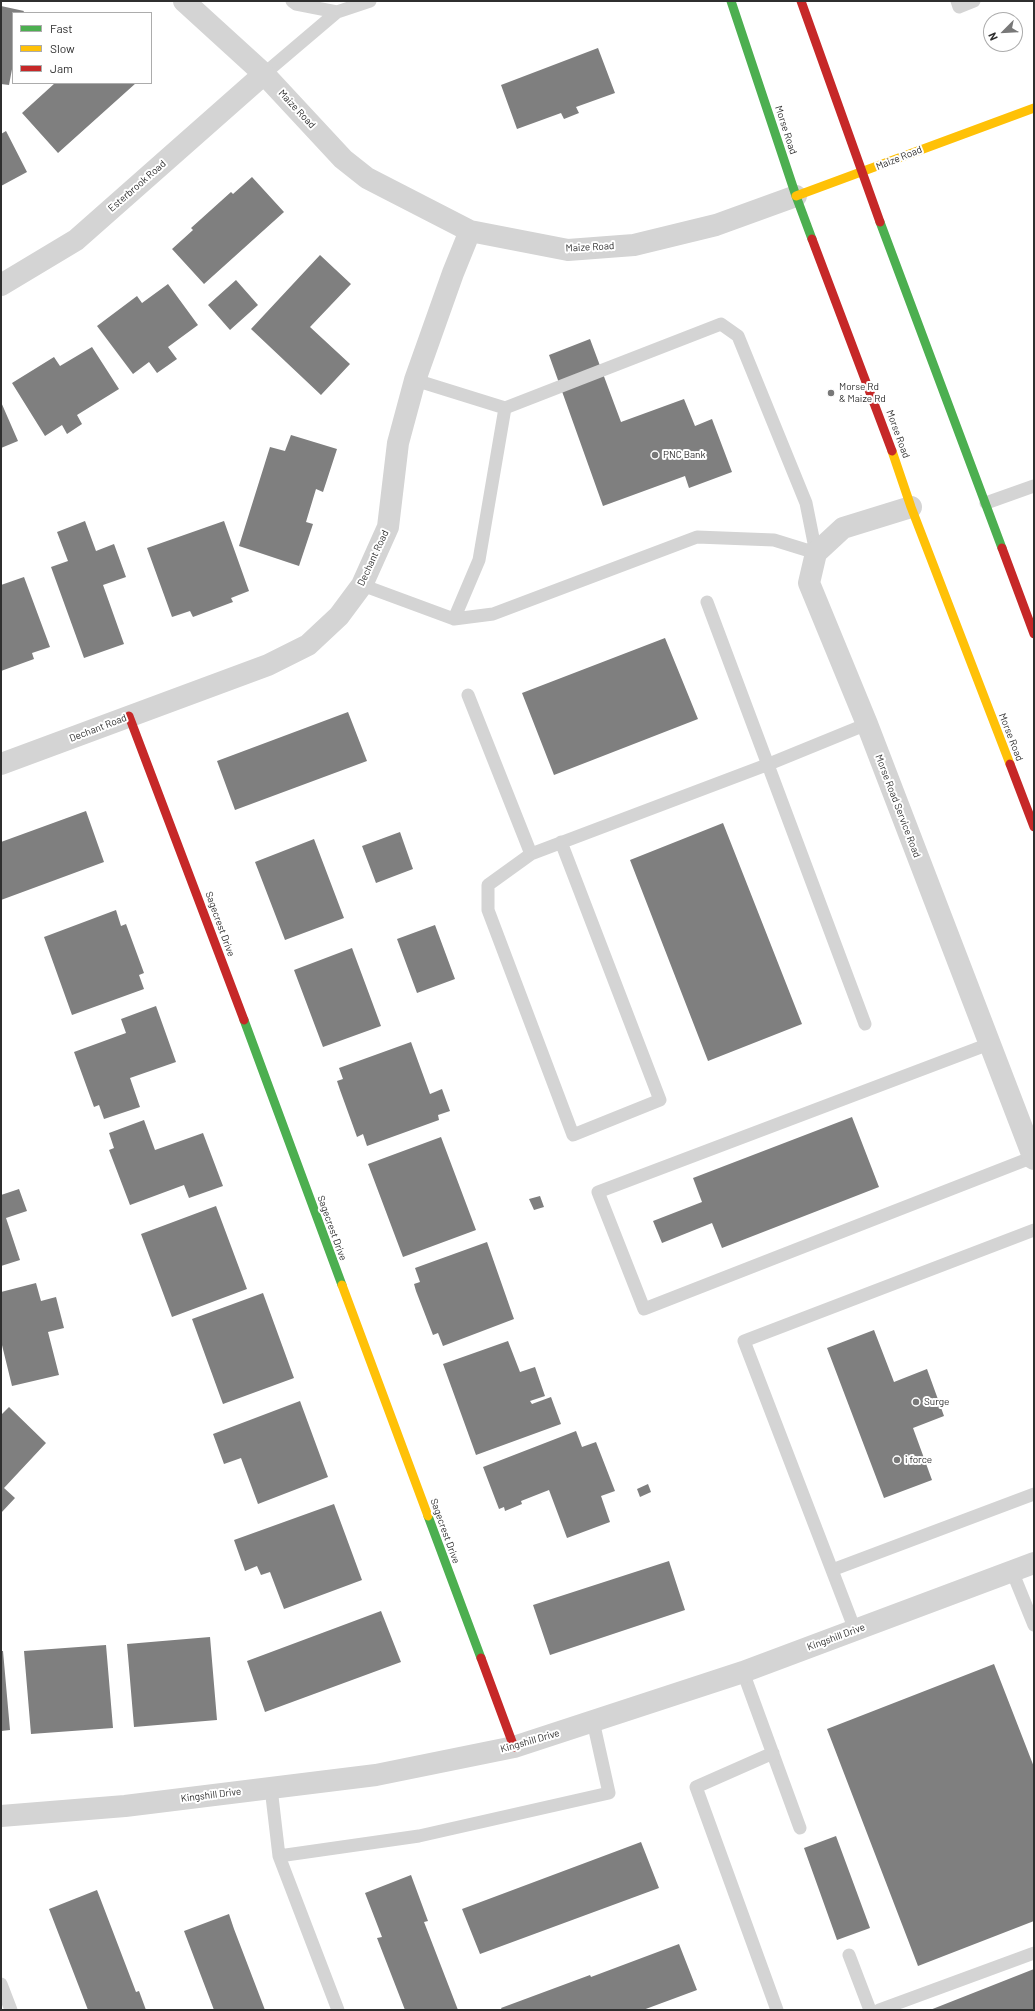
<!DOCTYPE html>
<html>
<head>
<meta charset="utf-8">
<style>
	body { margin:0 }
	#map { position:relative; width:1035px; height:2011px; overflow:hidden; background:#fff; font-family:Barlow,sans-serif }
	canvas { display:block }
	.frame { position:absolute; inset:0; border:2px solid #2f2f2f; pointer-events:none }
	.legend { position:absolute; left:12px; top:12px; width:140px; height:72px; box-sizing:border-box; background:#fff; border:1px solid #acacac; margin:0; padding:5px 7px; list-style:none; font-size:12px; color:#2f2f2f }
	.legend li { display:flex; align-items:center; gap:8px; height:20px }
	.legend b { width:20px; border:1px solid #acacac }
	.north { position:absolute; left:983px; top:12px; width:40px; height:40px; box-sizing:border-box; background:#fff; border:1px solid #acacac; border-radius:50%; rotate:246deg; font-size:11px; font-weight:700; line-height:16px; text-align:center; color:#2f2f2f }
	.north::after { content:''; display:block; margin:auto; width:14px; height:18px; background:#787878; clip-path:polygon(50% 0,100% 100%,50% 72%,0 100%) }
</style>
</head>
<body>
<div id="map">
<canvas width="1035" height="2011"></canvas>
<div class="frame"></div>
<ul class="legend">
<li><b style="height:5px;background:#4caf50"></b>Fast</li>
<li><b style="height:5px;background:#ffc107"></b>Slow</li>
<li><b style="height:5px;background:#c62828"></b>Jam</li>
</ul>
<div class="north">N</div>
</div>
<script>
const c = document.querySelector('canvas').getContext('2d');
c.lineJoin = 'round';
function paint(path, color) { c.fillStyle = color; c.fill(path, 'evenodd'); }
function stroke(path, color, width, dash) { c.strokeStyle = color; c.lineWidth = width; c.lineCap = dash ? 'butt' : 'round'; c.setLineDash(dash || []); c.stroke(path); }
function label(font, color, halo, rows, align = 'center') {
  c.font = font + ' Barlow,sans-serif'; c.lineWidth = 4; c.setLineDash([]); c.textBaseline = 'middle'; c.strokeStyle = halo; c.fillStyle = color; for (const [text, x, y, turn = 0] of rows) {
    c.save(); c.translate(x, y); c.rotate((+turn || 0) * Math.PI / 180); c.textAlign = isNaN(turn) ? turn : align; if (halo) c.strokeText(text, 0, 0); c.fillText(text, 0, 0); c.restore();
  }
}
paint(new Path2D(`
	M 1,6 L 24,11 L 23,13 L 13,13 L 13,64 L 9,85 L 1,84 Z
	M 598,48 L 615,93 L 576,107 L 579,113 L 564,119 L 561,113 L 517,129 L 501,85 Z
	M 55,83 L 136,83 L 58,153 L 22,113 Z
	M 6,131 L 27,172 L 1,186 L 1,134 Z
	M 252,177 L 284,212 L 204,284 L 172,249 L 193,230 L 191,228 L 231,192 L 233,194 Z
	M 320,255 L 351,284 L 310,327 L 350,364 L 321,395 L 251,329 Z
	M 236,280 L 258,305 L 230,330 L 208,305 Z
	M 168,284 L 198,325 L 168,347 L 177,359 L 157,373 L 149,362 L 133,374 L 97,326 L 137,296 L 142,303 Z
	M 590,339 L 621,422 L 684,399 L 695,426 L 712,419 L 732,472 L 689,488 L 685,476 L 603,506 L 549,355 Z
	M 92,347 L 119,389 L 77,415 L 82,424 L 67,434 L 62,425 L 45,436 L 12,383 L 54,357 L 60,366 Z
	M 1,402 L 18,441 L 1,448 Z
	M 291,435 L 337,449 L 323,492 L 316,489 L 306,522 L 313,524 L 299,566 L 239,546 L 270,447 L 285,451 Z
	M 85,521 L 96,551 L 114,544 L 126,577 L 103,585 L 124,644 L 84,658 L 51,567 L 68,561 L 57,532 Z
	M 224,521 L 249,591 L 231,598 L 233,602 L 193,617 L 190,611 L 172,617 L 147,548 Z
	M 24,577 L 50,647 L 32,653 L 34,659 L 1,671 L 1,585 Z
	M 665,638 L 698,719 L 554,775 L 522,693 Z
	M 348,712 L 367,761 L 235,810 L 217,761 Z
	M 86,811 L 104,862 L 1,900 L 1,842 Z
	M 723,823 L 802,1024 L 708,1061 L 630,860 Z
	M 400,832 L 413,869 L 376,883 L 362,846 Z
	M 314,839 L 344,918 L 285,940 L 255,862 Z
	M 116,910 L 121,926 L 126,924 L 144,973 L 139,975 L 144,989 L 72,1015 L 44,937 Z
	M 435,925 L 455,979 L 417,993 L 397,939 Z
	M 352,948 L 381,1026 L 323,1047 L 294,970 Z
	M 156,1006 L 176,1062 L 130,1078 L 140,1107 L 104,1119 L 99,1105 L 94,1107 L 74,1052 L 126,1033 L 121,1019 Z
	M 411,1042 L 430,1094 L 442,1089 L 450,1111 L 438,1115 L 439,1120 L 367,1146 L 363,1134 L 357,1137 L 340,1090 L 337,1081 L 343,1079 L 339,1068 Z
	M 852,1117 L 879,1187 L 722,1248 L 712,1223 L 662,1243 L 653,1221 L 702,1202 L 693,1178 Z
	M 144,1120 L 155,1150 L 203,1133 L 223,1186 L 189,1198 L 184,1185 L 130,1205 L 109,1150 L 114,1148 L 109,1133 Z
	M 441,1137 L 476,1230 L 403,1257 L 368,1164 Z
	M 19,1189 L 27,1211 L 6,1218 L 20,1260 L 1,1266 L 1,1195 Z
	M 540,1196 L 544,1207 L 534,1210 L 529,1199 Z
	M 216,1206 L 247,1289 L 172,1317 L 141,1234 Z
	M 487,1242 L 514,1319 L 443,1346 L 438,1333 L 433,1335 L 416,1291 L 414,1284 L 420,1282 L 415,1268 Z
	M 36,1283 L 41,1301 L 56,1297 L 64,1328 L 48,1332 L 59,1375 L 12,1386 L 1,1341 L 1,1292 Z
	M 263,1293 L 294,1378 L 223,1404 L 192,1319 Z
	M 874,1330 L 894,1382 L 927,1369 L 944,1416 L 913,1428 L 932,1480 L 884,1498 L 827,1348 Z
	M 508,1341 L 520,1372 L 535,1367 L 545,1396 L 530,1401 L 532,1404 L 551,1397 L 561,1424 L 476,1455 L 443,1364 Z
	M 300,1401 L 328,1477 L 258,1504 L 241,1458 L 224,1464 L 213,1434 Z
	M 9,1407 L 46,1443 L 4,1488 L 15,1498 L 1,1513 L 1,1415 Z
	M 576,1431 L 582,1447 L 596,1442 L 615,1491 L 601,1496 L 610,1522 L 567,1538 L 549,1490 L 521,1501 L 522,1504 L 505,1511 L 504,1507 L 499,1509 L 483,1467 Z
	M 648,1484 L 651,1492 L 640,1497 L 637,1489 Z
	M 334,1504 L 362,1580 L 284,1609 L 270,1572 L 261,1575 L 257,1566 L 245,1571 L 234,1540 Z
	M 669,1561 L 685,1610 L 550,1655 L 533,1605 Z
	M 381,1611 L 401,1662 L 265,1712 L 247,1661 Z
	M 210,1637 L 217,1720 L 134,1727 L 127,1644 Z
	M 106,1645 L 113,1728 L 31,1734 L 24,1651 Z
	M 1,1651 L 3,1651 L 10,1730 L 1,1731 Z
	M 994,1664 L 1034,1767 L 1034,1921 L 918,1966 L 827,1729 Z
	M 836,1836 L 870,1928 L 837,1940 L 804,1848 Z
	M 641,1842 L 659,1888 L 480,1954 L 462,1909 Z
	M 411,1875 L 428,1921 L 424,1922 L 458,2010 L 405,2010 L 377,1938 L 382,1937 L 365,1893 Z
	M 97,1890 L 136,1992 L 139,1991 L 146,2010 L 88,2010 L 49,1909 Z
	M 229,1914 L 234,1929 L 265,2010 L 214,2010 L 184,1931 Z
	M 679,1944 L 697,1990 L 643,2010 L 502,2010 L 501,2008 L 590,1975 L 591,1977 Z
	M 1034,1969 L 1034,2010 L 930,2010 Z`), '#7f7f7f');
stroke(new Path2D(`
	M 957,1 L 959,7 L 974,1
	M 337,12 L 370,1
	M 264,74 L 337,12 L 296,4 L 292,1
	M 986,503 L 1034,486
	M 362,585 L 454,619 L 493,614 L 697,537 L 774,540 L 816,553 L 806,503 L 738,336 L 721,324 L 505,408 L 415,380
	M 707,602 L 865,1024
	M 454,619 L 479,560 L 505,408
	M 468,695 L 531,854 L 769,764 L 867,724
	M 531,854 L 488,885 L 488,910 L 573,1135 L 660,1100 L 561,842
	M 989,1044 L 598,1192 L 644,1309 L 1033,1157
	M 832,1570 L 1034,1494
	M 1012,1571 L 1034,1625
	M 855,1630 L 744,1341 L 1034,1230
	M 743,1672 L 800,1828
	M 773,1753 L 696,1787 L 777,2010
	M 271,1788 L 279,1856 L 338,2010
	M 279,1856 L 419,1836 L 609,1793 L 593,1721
	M 849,1955 L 870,2010
	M 1,1984 L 11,2010
	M 879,2010 L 1034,1953`), '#d4d4d4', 13);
stroke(new Path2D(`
	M 184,1 L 264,74 L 343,159 L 367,178 L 470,231 L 568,250 L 634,245 L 716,225 L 796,196
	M 1,285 L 76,240 L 264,74
	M 911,507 L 843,528 L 816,553 L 809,583 L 867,724 L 1034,1159
	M 1,764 L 268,665 L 308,645 L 339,616 L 362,585 L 388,527 L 398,443 L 415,380 L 453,273 L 470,231
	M 1,1816 L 125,1806 L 376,1775 L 514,1747 L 743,1672 L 1034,1563`), '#d4d4d4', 22);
stroke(new Path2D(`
	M 731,1 L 796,196 L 812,239
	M 880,222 L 1002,548
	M 244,1020 L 342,1285
	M 428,1516 L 481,1658`), '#4caf50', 9);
stroke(new Path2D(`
	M 796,196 L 1034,108
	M 892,451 L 911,507 L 1010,764
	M 342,1285 L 428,1516`), '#ffc107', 9);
stroke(new Path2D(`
	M 801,1 L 880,222
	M 812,239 L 892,451
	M 1002,548 L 1034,634
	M 129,716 L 244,1020
	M 1010,764 L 1034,827
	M 481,1658 L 514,1747`), '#c62828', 9);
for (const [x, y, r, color] of [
	[831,393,4,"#787878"],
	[655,455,4,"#787878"],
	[916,1402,4,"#787878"],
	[897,1460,4,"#787878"]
]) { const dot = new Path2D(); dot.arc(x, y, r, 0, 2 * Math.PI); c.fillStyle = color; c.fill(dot); stroke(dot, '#fff', 1.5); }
label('10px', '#2f2f2f', '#fff', [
	["Maize Road",297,109,47],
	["Morse Road",786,130,72],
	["Maize Road",899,158,-22],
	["Esterbrook Road",137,186,-41],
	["Maize Road",590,247,-3],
	["Morse Road",898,434,70],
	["Dechant Road",373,558,-65],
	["Dechant Road",98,728,-21],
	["Morse Road",1011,737,69],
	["Morse Road Service Road",898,806,69],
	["Sagecrest Drive",220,924,70],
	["Sagecrest Drive",332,1228,70],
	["Sagecrest Drive",445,1531,70],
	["Kingshill Drive",836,1637,-20],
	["Kingshill Drive",530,1741,-16],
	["Kingshill Drive",211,1795,-7]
]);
label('10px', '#2f2f2f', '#fff', [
	["Morse Rd",839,387],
	["& Maize Rd",839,399],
	["PNC Bank",663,455],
	["Surge",924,1402],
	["i force",905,1460]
], 'left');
</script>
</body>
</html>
